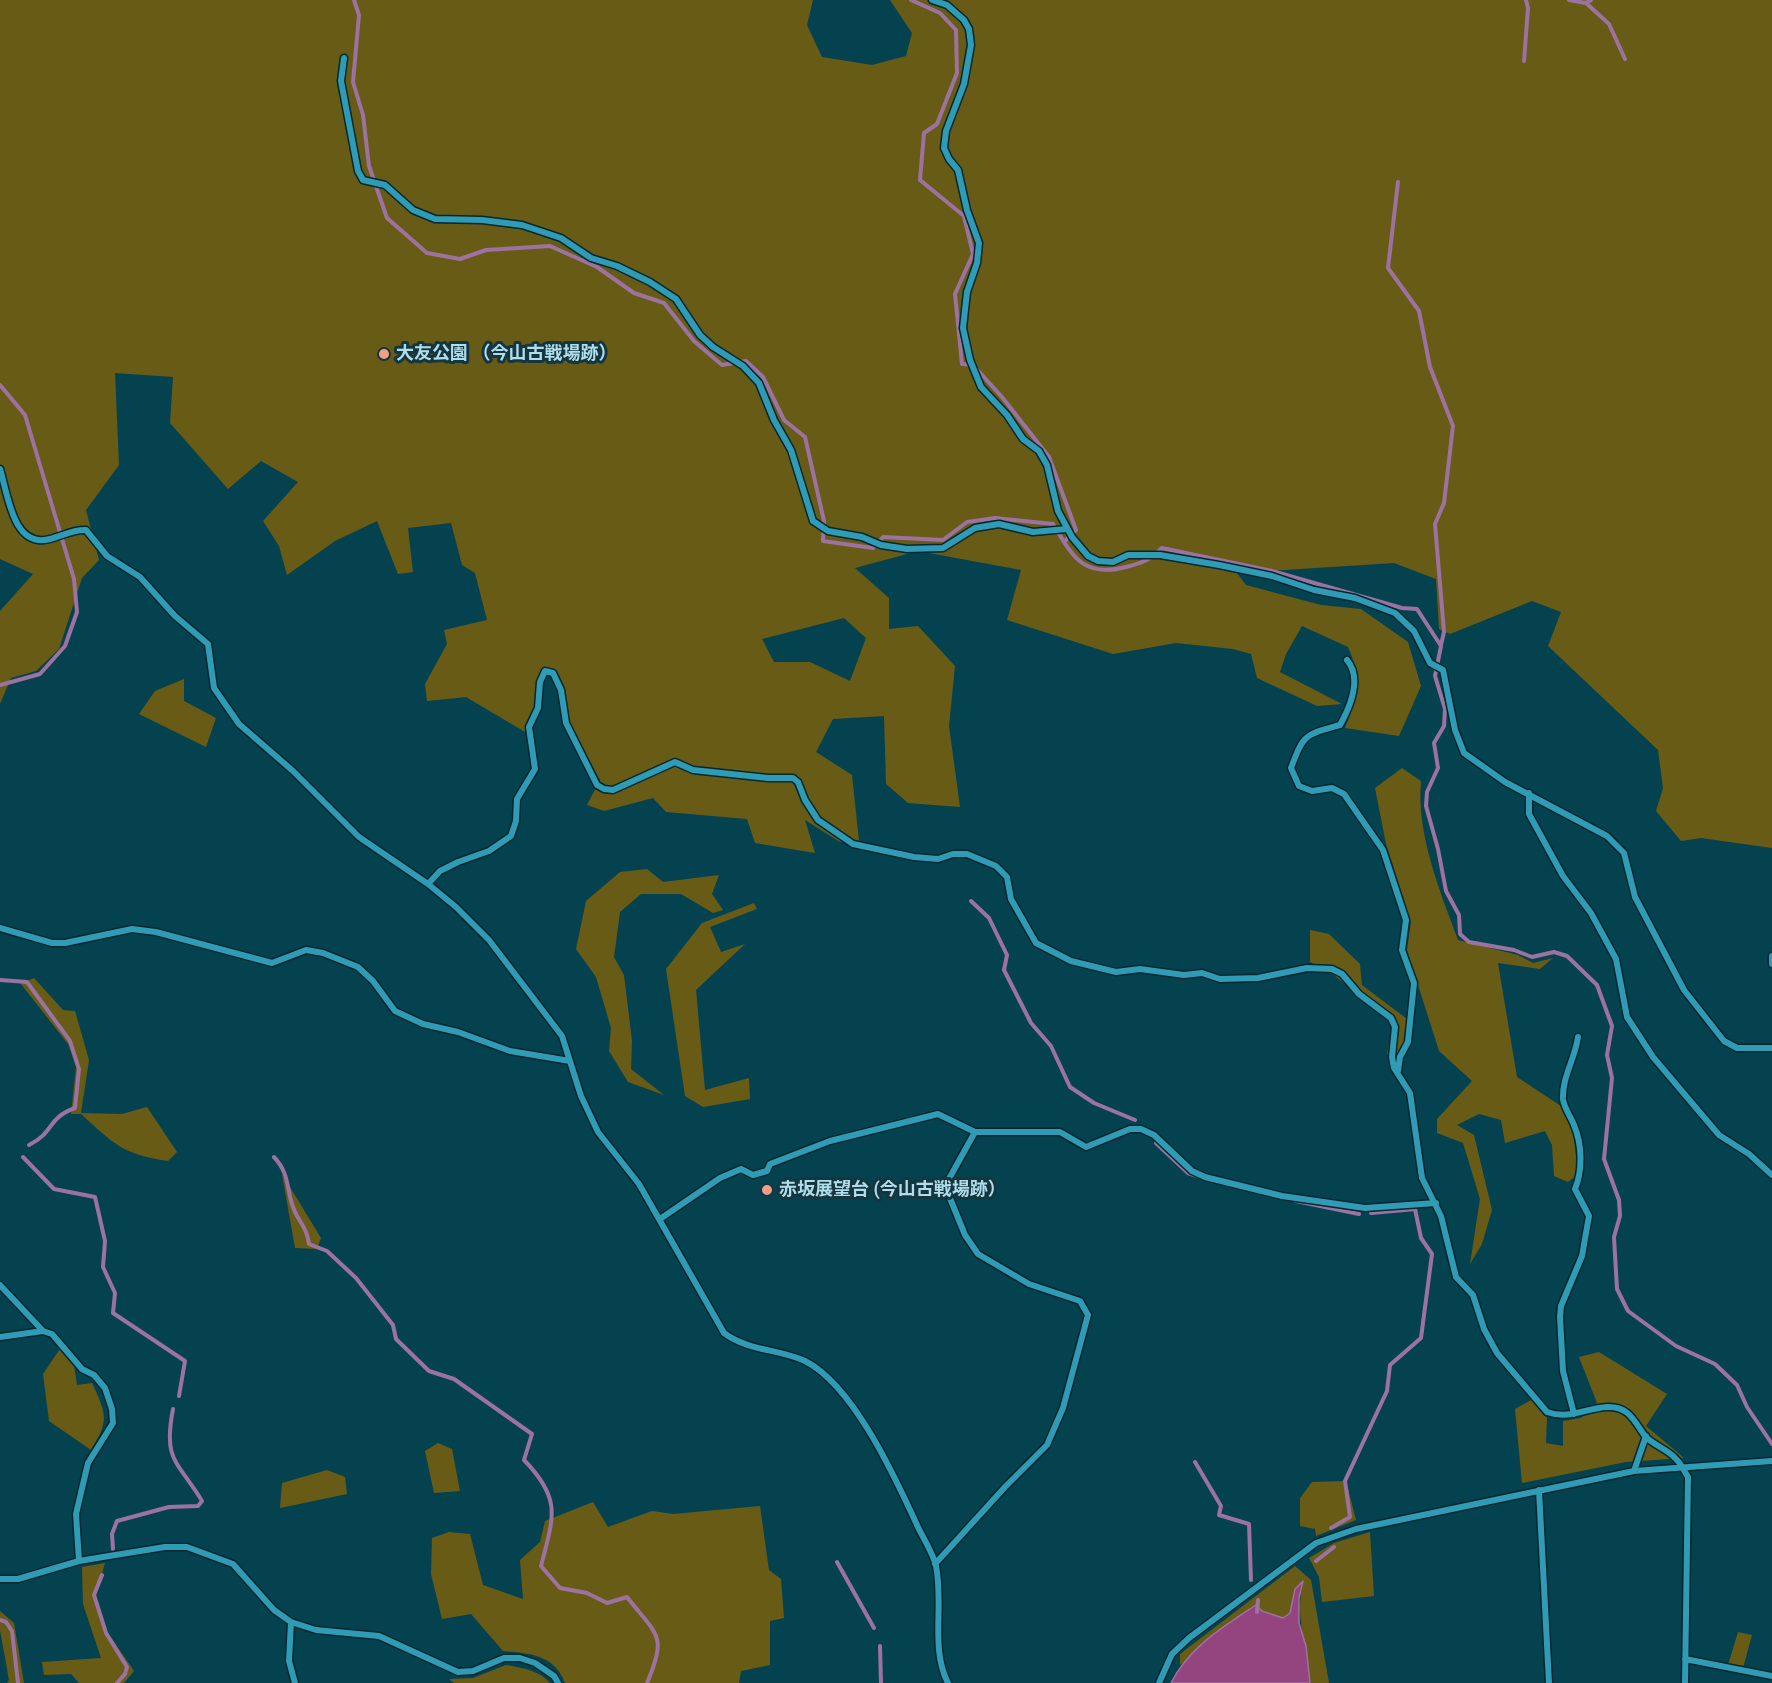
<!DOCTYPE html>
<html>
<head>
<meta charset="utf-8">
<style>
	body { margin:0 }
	canvas { display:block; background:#054250 }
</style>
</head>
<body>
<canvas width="1772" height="1683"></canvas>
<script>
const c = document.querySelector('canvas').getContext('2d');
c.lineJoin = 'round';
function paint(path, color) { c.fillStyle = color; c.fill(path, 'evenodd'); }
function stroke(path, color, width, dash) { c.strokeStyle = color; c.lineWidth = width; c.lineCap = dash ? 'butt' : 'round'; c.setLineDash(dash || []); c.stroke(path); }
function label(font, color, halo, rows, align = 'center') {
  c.font = font + ' Roboto,"Noto Sans JP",sans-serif'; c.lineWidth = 6; c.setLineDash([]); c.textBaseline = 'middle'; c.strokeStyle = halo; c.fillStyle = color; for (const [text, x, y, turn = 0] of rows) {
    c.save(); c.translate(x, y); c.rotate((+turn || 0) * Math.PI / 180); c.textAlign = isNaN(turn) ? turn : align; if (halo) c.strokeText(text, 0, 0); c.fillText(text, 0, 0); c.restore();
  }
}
paint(new Path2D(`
	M 0,0 L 813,0 L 807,25 L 822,57 L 872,65 L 906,56 L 912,33 L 890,0 L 1772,0 L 1772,848 L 1701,838 L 1681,841 L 1656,811 L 1663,788 L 1658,750 L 1548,646 L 1561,612 L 1532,601 L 1450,634 L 1439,629 L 1436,579 L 1394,563 L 1237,573 L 1246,585 L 1321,605 L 1361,609 L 1408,642 L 1421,686 L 1399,736 L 1345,728 C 1357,701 1361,674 1348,647 L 1302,626 L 1286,654 L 1280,672 L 1342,704 L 1317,706 L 1257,678 L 1251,654 L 1233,649 L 1176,643 L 1113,654 L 1007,620 L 1021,570 L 918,551 L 855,568 L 889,598 L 889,629 L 918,626 L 955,666 L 949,726 L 960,807 L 908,803 L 886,784 L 884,716 L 833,719 L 816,752 L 852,775 L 859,841 L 840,842 L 805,820 L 815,853 L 755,843 L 747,819 L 666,812 L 653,798 L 604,811 L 587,805 L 600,780 L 568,722 L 563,684 L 552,668 L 541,670 L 535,708 L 525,732 L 466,697 L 427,701 L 425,684 L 447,644 L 444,630 L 487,620 L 475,573 L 462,565 L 451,523 L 408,528 L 413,572 L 398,574 L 377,521 L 335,541 L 287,575 L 279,546 L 263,521 L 298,482 L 261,461 L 228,489 L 170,423 L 173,377 L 115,373 L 119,465 L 86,510 L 99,560 L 82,578 L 59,649 L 36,671 L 11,678 L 0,704 L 0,611 L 33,574 L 0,559 ZM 844,618 L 866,638 L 850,681 L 810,662 L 774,662 L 762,639 Z
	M 184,679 L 184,701 L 216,718 L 206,747 L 139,714 L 155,691 Z
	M 1402,768 L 1421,781 C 1416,834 1440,891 1458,940 L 1518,955 L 1533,963 L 1553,958 L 1540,969 L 1498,963 L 1517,1077 L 1564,1108 L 1573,1128 L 1578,1174 L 1568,1182 L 1554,1176 L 1552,1145 L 1545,1131 L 1505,1143 L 1501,1120 L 1479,1114 L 1457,1125 L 1474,1135 L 1492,1210 L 1482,1244 L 1470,1264 L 1480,1199 L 1463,1143 L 1437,1133 L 1437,1119 L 1472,1081 L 1439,1051 L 1407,950 L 1411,922 L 1386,844 L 1375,788 Z
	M 647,869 L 663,882 L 719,875 L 712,894 L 723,910 L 713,913 L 681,894 L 641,894 L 620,912 L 614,957 L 624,975 L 632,1041 L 631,1069 L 664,1095 L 628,1082 L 609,1051 L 611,1028 L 596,977 L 576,949 L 586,901 L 620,872 Z
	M 754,903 L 757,909 L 710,927 L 721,952 L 745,944 L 696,990 L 705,1090 L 749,1078 L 750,1099 L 703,1107 L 685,1096 L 666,969 L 702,923 Z
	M 1310,930 L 1329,934 L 1360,964 L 1362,985 L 1407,1019 L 1405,1041 L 1396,1055 L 1387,1055 L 1392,1024 L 1334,975 L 1310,962 Z
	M 34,978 L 63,1010 L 75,1011 L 89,1060 L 81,1113 L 122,1114 L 147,1107 L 177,1152 L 168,1161 C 122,1154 114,1144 81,1114 L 71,1114 L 76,1067 L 68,1044 L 21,984 Z
	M 282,1174 L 321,1238 L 317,1249 L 295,1248 Z
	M 60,1349 L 74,1365 L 77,1385 L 92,1383 C 106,1414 110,1420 91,1450 L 49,1421 L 43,1374 Z
	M 1599,1352 L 1667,1394 L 1646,1426 L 1684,1458 L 1626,1462 L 1522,1483 L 1515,1409 L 1533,1399 L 1547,1418 L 1546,1443 L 1563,1446 L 1563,1421 L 1581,1418 L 1597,1403 L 1579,1357 Z
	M 438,1443 L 452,1449 L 460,1491 L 434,1493 L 425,1451 Z
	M 327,1470 L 345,1477 L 347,1494 L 280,1508 L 282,1483 Z
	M 1346,1481 L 1356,1520 L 1316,1536 L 1315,1529 L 1300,1526 L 1300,1498 L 1312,1482 Z
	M 593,1502 L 608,1527 L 652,1511 L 673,1514 L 760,1506 L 769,1570 L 781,1579 L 784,1618 L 770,1621 L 770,1665 L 741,1671 L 739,1683 L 565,1683 C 555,1655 529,1653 503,1651 L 471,1614 L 442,1619 L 431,1574 L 432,1538 L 449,1532 L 470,1534 L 483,1585 L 523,1599 L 520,1560 L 540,1542 L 545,1521 Z
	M 1370,1532 L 1374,1596 L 1322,1602 L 1319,1577 L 1309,1558 L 1334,1543 Z
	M 105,1563 L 96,1595 L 108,1633 L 134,1671 L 124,1683 L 79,1683 L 71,1674 L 44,1675 L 42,1662 L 101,1658 L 83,1604 L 82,1567 Z
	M 1295,1566 L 1311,1580 L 1329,1683 L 1311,1683 L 1309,1679 C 1306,1646 1295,1615 1303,1582 L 1295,1589 L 1290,1613 L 1283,1618 L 1262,1611 L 1180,1665 L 1180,1654 Z
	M 0,1611 L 14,1623 L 24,1683 L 7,1683 L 9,1680 L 0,1630 Z
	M 1738,1632 L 1752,1635 L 1743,1668 L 1728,1665 Z
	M 506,1665 C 522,1668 539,1670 550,1683 L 454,1683 L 449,1679 L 473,1678 Z`), '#685b15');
const water = new Path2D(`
	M 1303,1581 L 1299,1598 L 1299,1623 L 1306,1646 L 1310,1683 L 1171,1683 C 1189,1647 1223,1627 1256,1605 L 1262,1611 L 1283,1618 L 1290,1613 L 1295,1589 Z`);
paint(water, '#944580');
stroke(water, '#9c73a0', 1.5);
stroke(new Path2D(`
	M 354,0 L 359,15 L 353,82 L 363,115 L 369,166 L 387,218 L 427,253 L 460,259 L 486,250 L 550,246 L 597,267 L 634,293 L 664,303 L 694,341 L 722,365 L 746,361 L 763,377 L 784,420 L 805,437 L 824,521 L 823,541 L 873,548 L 883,537 L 943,540 L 967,522 L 995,518 L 1053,524 C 1073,557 1083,578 1126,567 C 1142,563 1150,560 1162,548 L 1272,571 L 1402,608 L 1417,609 L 1441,646 L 1435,676 L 1445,709 L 1444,726 L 1434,743 L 1438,768 L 1427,792 L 1426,806 L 1438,849 L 1446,891 L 1459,915 L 1460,934 L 1469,942 L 1514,950 L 1532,957 L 1554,952 L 1567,956 L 1597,985 L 1612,1026 L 1607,1055 L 1612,1078 L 1604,1159 L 1619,1200 L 1620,1216 L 1614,1237 L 1617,1289 L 1628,1311 L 1676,1346 L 1715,1364 L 1737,1385 L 1747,1407 L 1772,1444
	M 911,0 L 940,13 L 956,30 L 957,73 L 937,124 L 924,133 L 920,180 L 964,216 L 973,254 L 955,294 L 962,364 L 973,365 L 1002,397 L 1049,457 L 1076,530 L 1064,542
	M 1569,0 L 1586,3 L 1591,0
	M 1586,3 L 1609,24 L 1625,59
	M 1524,61 L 1528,8 L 1526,0
	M 1398,182 L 1388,268 L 1419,311 L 1430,367 L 1453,426 L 1444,503 L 1435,524 L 1444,632 L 1441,645
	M 0,385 L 25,415 L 74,579 L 77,612 L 65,646 L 40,674 L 0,685
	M 971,901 L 989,918 L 1007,955 L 1004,970 L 1031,1023 L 1051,1046 L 1070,1087 L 1094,1103 L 1135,1120
	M 0,980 L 27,982 L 70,1041 L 79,1069 L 75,1108 C 47,1118 54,1133 29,1145
	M 1156,1143 L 1188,1173 L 1197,1176
	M 23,1157 L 54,1189 L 95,1197 L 105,1241 L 103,1267 L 115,1293 L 113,1313 L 185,1361 L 179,1396
	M 274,1157 C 292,1176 285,1193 296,1214 C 302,1225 307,1230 309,1244 L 327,1251 L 356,1278 L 393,1325 L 396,1339 L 429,1371 L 454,1379 L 532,1434 L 524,1460 C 563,1500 553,1518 541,1566 L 560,1588 L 587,1593 L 607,1603 L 627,1597 C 657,1636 668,1634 647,1683
	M 1296,1201 L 1359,1214
	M 1195,1462 L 1221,1506 L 1219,1515 L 1249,1524 L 1251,1580
	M 1331,1528 L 1350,1517 L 1345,1481 L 1387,1391 L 1390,1365 L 1421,1338 L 1432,1254 L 1421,1238 L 1415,1209 L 1371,1213
	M 113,1549 L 112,1534 L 117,1521 L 169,1507 L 198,1506 L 202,1501 C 177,1460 163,1461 173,1409
	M 1316,1561 L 1334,1547
	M 837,1562 L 874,1628
	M 102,1575 L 94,1595 L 106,1633 L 127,1667 L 125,1674 L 117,1683
	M 1257,1612 L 1258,1600
	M 0,1620 L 6,1622 L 12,1631 L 18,1683
	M 880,1646 L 881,1683`), '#9c73a0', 4);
const minor = new Path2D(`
	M 932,0 L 947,5 L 964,20 L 969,29 L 971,45 L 964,84 L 946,131 L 944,148 L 949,159 L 958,170 L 967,210 L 979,243 L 977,263 L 967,292 L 963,328 L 970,360 L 981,387 L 1007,415 L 1023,439 L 1039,451 L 1047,465 L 1058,511 L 1072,537 L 1088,556 L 1098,561 L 1113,562 L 1128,555 L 1160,555 L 1219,565 L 1272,576 L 1314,590 L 1355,598 L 1395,613 L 1414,631 L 1430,663 L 1443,670 L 1455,730 L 1464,753 L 1505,782 L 1607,836 L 1624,853 L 1635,897 L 1684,990 L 1724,1041 L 1737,1048 L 1772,1048
	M 344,58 L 341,81 L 358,171 L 363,180 L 385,185 L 413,210 L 435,219 L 482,220 L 522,225 L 561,238 L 591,258 L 617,266 L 650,282 L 676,299 L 700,335 L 713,347 L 743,366 L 759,383 L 774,420 L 791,450 L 813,521 L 828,531 L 862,537 L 881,545 L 907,549 L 943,548 L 975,528 L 999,524 L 1033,532 L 1067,529
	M 0,469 C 8,495 13,549 50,539 C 62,536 74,529 86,530 L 107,556 L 140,577 L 175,616 L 208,644 L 214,688 L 239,724 L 293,771 L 359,837 L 428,884 L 456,907 L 489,940 L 562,1036 L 581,1096 L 598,1132 L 639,1184 L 724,1333 C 748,1351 779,1349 805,1361 C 853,1385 895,1477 917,1525 C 923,1538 933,1553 936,1566 C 944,1605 930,1648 948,1683
	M 1347,660 C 1362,678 1350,707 1340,725 C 1305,735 1304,733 1291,768 L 1299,786 L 1312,791 L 1332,788 L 1344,794 L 1383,850 L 1406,920 L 1402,950 L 1414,983 L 1408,1042 L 1400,1057 L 1398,1071
	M 1529,793 L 1529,814 L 1563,876 L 1591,913 L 1616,959 L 1627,1017 L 1653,1057 L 1719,1135 L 1749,1154 L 1772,1175
	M 428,884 L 440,871 L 458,862 L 489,851 L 511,836 L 516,821 L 517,799 L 535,769 L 529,727 L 538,708 L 540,682 L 545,671 L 553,673 L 561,690 L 566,723 L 597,785 L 604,789 L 613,790 L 675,762 L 693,770 L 768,778 L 793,778 L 798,782 L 805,800 L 818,820 L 853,844 L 914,857 L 938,859 L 953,854 L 967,854 L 996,866 L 1007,877 L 1011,899 L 1036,943 L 1071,961 L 1116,972 L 1140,969 L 1184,975 L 1202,973 L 1220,979 L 1258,978 L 1307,968 L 1332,969 L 1342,974 L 1359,994 L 1391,1018 L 1395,1027 L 1392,1057 L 1394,1068 L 1410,1093 L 1422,1178 L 1441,1216 L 1456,1277 L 1473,1295 L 1484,1329 L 1497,1353 L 1547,1412 C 1569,1420 1586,1408 1607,1407 C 1629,1406 1634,1421 1645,1436 C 1653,1445 1667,1449 1675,1458 C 1681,1463 1684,1471 1688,1477 L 1685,1683
	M 0,928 L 52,943 L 65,943 L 132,929 L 156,932 L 272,963 L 306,950 L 323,953 L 358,967 L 373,981 L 395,1011 L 423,1024 L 458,1032 L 510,1051 L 570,1061
	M 1772,956 L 1772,964
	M 660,1219 L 720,1178 L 741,1169 L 753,1175 L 767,1171 L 770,1164 L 830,1141 L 938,1114 L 975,1132 L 1060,1132 L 1086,1147 L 1130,1129 L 1141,1129 L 1154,1135 L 1192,1171 L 1205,1177 L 1282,1196 L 1365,1208 L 1436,1203
	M 0,1285 L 43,1331 L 52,1334 L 82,1369 L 94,1375 L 105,1388 L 112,1409 L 113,1423 L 88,1463 L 76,1514 L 79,1561
	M 0,1337 L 43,1331
	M 1574,1414 L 1563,1371 L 1560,1317 L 1561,1306 L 1582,1256 L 1589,1216 L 1575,1189 C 1583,1170 1582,1144 1574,1125 C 1571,1117 1564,1108 1563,1099 C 1562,1077 1575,1059 1578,1037
	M 1634,1471 L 1646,1436
	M 1539,1490 L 1549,1683
	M 935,1564 L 1005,1487 L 1047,1445 L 1063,1408 L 1088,1315 L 1080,1301 L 1029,1284 L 978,1254 L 965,1235 L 945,1186 L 975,1132
	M 0,1579 L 18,1579 L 79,1561 L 109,1556 L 165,1547 L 187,1547 L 233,1564 L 274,1610 L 291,1622 L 316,1630 L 379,1636 L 458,1672 L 473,1671 L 504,1658 L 520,1658 L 535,1663 L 554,1676 L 558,1683
	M 291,1622 L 289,1661 L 295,1683
	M 1685,1659 L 1772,1676
	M 1159,1683 L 1172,1654 L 1189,1638 L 1316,1543 L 1356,1529 L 1634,1471 L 1772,1461`);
stroke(minor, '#05272f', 9);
stroke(minor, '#2f9bb5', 6);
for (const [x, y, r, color] of [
	[384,354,6,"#f39f85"],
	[767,1190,6,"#f39f85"]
]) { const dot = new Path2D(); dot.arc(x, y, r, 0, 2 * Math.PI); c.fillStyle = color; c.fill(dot); stroke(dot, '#16363f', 2); }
label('bold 18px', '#b0ddeb', '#16363f', [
	["大友公園 （今山古戦場跡）",396,354],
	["赤坂展望台 (今山古戦場跡）",779,1190]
], 'left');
</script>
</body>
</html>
